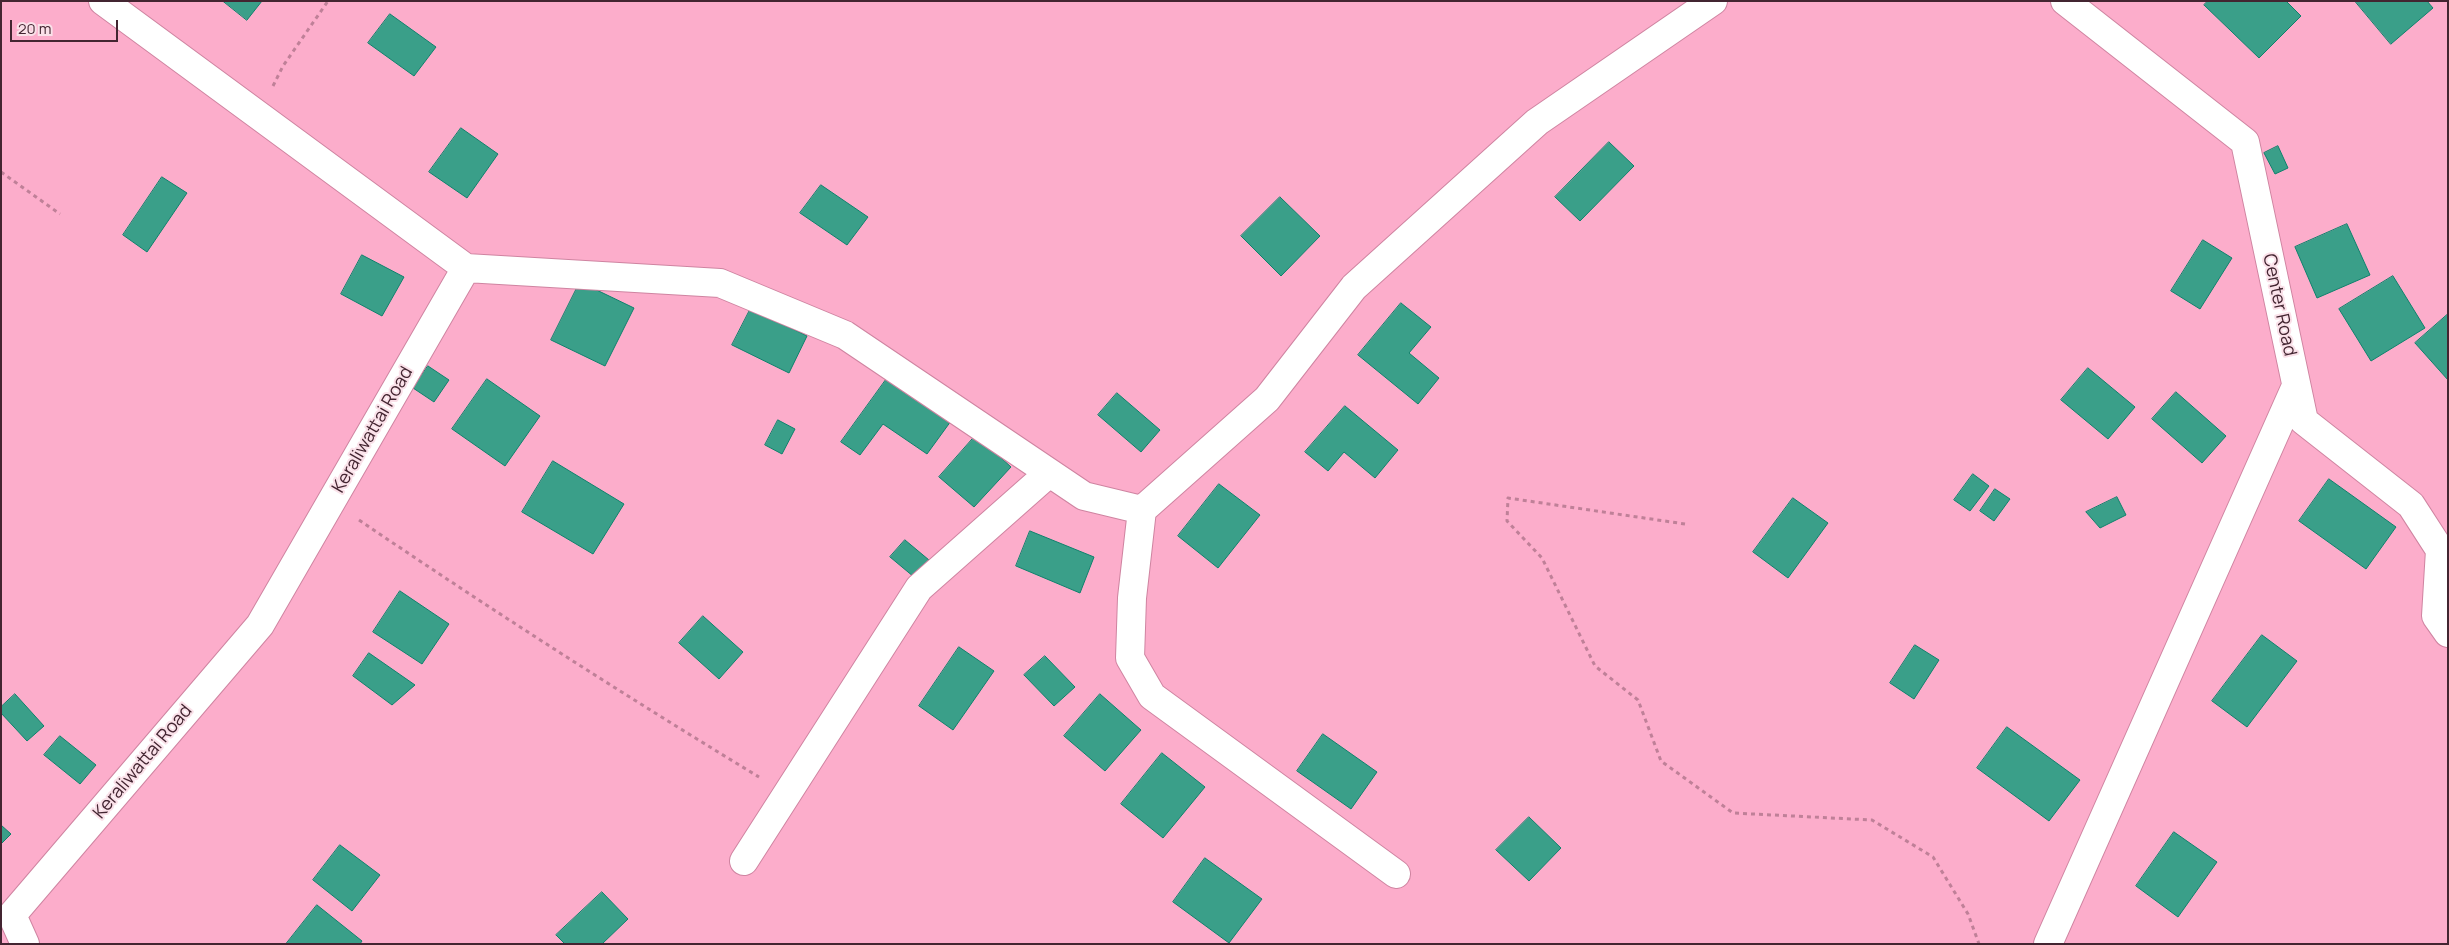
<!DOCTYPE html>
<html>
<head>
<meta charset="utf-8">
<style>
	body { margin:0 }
	#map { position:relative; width:2449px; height:945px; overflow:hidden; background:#fcadcb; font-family:Manrope,sans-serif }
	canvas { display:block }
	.frame { position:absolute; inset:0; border:2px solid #432531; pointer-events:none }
	.scale { position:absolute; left:10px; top:20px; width:108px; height:22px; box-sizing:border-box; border:2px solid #432531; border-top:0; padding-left:6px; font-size:15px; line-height:18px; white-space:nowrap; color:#432531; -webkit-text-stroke:4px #fae1e9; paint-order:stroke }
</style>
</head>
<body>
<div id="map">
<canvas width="2449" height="945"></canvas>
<div class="frame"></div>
<div class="scale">20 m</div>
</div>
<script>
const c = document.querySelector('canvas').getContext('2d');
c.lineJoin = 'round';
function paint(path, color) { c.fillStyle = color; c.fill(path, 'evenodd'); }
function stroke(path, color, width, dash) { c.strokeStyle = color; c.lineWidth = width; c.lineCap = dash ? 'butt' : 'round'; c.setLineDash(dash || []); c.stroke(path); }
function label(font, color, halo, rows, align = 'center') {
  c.font = font + ' Manrope,sans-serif'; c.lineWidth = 4; c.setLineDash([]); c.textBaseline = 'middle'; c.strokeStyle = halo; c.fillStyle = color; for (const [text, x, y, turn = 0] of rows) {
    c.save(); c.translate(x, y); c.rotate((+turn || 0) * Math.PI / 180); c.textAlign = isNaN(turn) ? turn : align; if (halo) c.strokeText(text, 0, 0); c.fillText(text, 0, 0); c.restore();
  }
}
const building = new Path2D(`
	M 223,1 L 262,1 L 247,20 Z
	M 2208,1 L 2286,1 L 2301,16 L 2259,58 L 2204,5 Z
	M 2355,1 L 2427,1 L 2433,8 L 2391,44 Z
	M 390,14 L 436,47 L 414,76 L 368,43 Z
	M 461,128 L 498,154 L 467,198 L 429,172 Z
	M 1609,142 L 1634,166 L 1580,221 L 1555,197 Z
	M 2278,146 L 2288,168 L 2275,174 L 2264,153 Z
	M 162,177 L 187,193 L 147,252 L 123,235 Z
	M 821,185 L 868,217 L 847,245 L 800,213 Z
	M 1280,197 L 1320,236 L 1281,276 L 1241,236 Z
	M 2347,224 L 2370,275 L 2317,298 L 2295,247 Z
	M 2203,240 L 2232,258 L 2200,309 L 2171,291 Z
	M 362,255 L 404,277 L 382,316 L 341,294 Z
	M 2393,276 L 2425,328 L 2371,361 L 2339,309 Z
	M 580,282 L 634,308 L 605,366 L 551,340 Z
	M 1401,303 L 1431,327 L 1409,353 L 1439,378 L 1418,404 L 1358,355 Z
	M 751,308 L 807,336 L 789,373 L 732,345 Z
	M 2448,314 L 2448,380 L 2415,343 Z
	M 428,366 L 449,380 L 434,402 L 413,388 Z
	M 2088,368 L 2135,407 L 2108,439 L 2061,400 Z
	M 888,377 L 951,421 L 927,454 L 883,424 L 860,455 L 841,442 Z
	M 487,379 L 540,416 L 505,466 L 452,429 Z
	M 2176,392 L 2226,436 L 2202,463 L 2152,419 Z
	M 1117,393 L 1160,430 L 1141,452 L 1098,415 Z
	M 1345,406 L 1398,450 L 1375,478 L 1344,452 L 1328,471 L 1305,452 Z
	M 778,420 L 795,429 L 782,454 L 765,445 Z
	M 976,435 L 1011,467 L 974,507 L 939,477 Z
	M 553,461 L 624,504 L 593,554 L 522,512 Z
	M 1973,474 L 1989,486 L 1970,511 L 1954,500 Z
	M 2329,479 L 2396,527 L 2366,569 L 2299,521 Z
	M 1219,484 L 1260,515 L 1218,568 L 1178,536 Z
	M 1995,489 L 2010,499 L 1994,521 L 1980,511 Z
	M 2117,497 L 2126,515 L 2100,528 L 2086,512 Z
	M 1793,498 L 1828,523 L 1788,578 L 1753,552 Z
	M 1030,531 L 1094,557 L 1080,593 L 1016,566 Z
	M 905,540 L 929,560 L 914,577 L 890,557 Z
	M 400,591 L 449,624 L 422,664 L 373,632 Z
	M 703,616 L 743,652 L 719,679 L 679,643 Z
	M 2262,635 L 2297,661 L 2247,727 L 2212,701 Z
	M 1915,645 L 1939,660 L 1914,699 L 1890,683 Z
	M 959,647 L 994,671 L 953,730 L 919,706 Z
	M 369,653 L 415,685 L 392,705 L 353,676 Z
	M 1045,656 L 1075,687 L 1054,706 L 1024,675 Z
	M 15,694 L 44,726 L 27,741 L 1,713 L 1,707 Z
	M 1100,694 L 1141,730 L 1105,771 L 1064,736 Z
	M 2007,727 L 2080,780 L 2049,821 L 1977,768 Z
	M 1323,734 L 1377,772 L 1351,809 L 1297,771 Z
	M 60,736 L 96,765 L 80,784 L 44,755 Z
	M 1162,753 L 1205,787 L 1163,838 L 1121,804 Z
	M 1529,817 L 1561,848 L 1529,881 L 1496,850 Z
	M 1,825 L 11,834 L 1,844 Z
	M 2174,832 L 2217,862 L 2178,917 L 2136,886 Z
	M 340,845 L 380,875 L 352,911 L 313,880 Z
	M 1205,858 L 1262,899 L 1229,943 L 1173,902 Z
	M 602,892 L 628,919 L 602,944 L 565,944 L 556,935 Z
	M 317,905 L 362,941 L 360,944 L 286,944 Z`);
paint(building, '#3a9f89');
stroke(building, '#0e816c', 1);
const minor = new Path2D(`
	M 2065,1 L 2245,142 L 2304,421 L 2411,505 L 2440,550 L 2436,616 L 2448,633
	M 466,268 L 720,283 L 845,335 L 1084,496 L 1142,510 L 1267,399 L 1354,287 L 1537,122 L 1713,1
	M 1142,510 L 1132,598 L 1130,658 L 1152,696 L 1396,874
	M 744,861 L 919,588 L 1049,473
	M 25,944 L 12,915 L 260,625 L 466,268 L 103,1
	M 2048,944 L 2296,386`);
stroke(minor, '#cf84a1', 30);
stroke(new Path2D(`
	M 273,86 L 283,66 L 328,1
	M 1,172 L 60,214
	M 359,520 C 490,609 624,695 759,777
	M 1685,524 L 1508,498 L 1507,521 L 1542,558 L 1595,666 L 1638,700 L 1661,761 L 1733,813 L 1872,820 L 1933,857 L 1968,914 L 1979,944`), '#bf8098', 3, [4, 4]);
stroke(minor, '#fff', 28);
label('18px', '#432531', '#fae1e9', [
	["Center Road",2279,305,78],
	["Keraliwattai Road",373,430,-60],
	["Keraliwattai Road",143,762,-50]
]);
</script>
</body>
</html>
